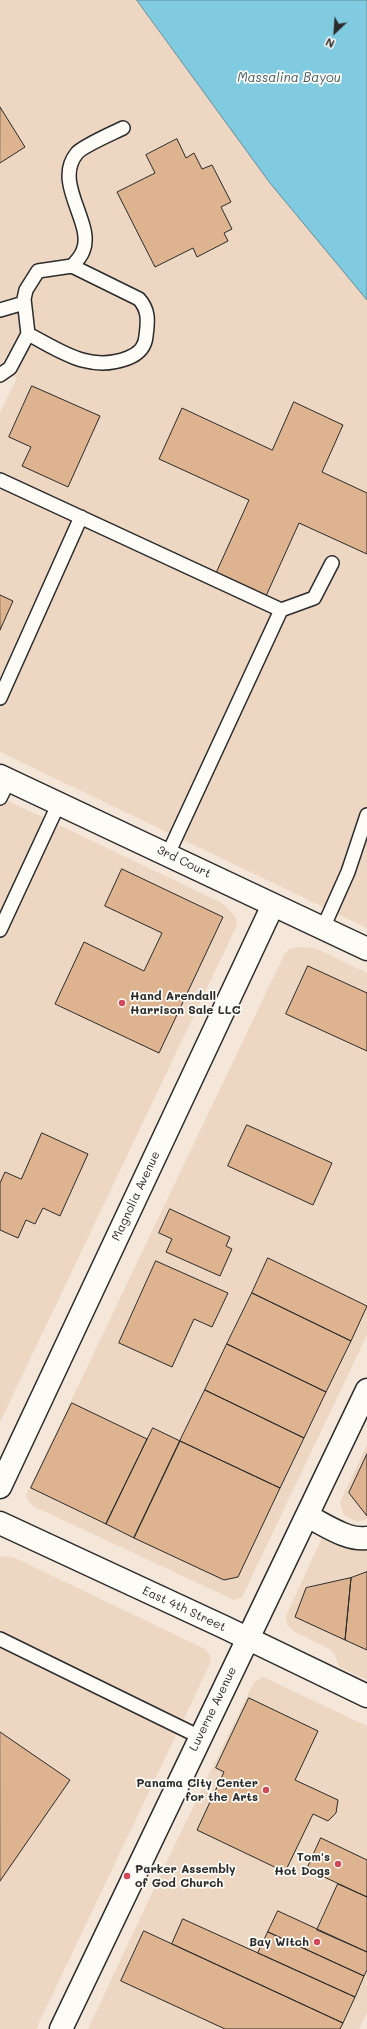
<!DOCTYPE html>
<html>
<head>
<meta charset="utf-8">
<style>
	body { margin:0 }
	#map { position:relative; width:367px; height:2029px; overflow:hidden; background:#f4e6d8; font-family:Mali,sans-serif }
	canvas { display:block }
	.north { position:absolute; left:315px; top:12px; width:40px; height:40px; -webkit-text-stroke:3px #fdfcf7; paint-order:stroke; rotate:205deg; font-size:11px; font-weight:700; line-height:16px; text-align:center; color:#2b2b2b }
	.north::after { content:''; display:block; margin:auto; width:14px; height:18px; background:#2b2b2b; clip-path:polygon(50% 0,100% 100%,50% 72%,0 100%) }
</style>
</head>
<body>
<div id="map">
<canvas width="367" height="2029"></canvas>
<div class="north">N</div>
</div>
<script>
const c = document.querySelector('canvas').getContext('2d');
c.lineJoin = 'round';
function paint(path, color) { c.fillStyle = color; c.fill(path, 'evenodd'); }
function stroke(path, color, width, dash) { c.strokeStyle = color; c.lineWidth = width; c.lineCap = dash ? 'butt' : 'round'; c.setLineDash(dash || []); c.stroke(path); }
function label(font, color, halo, rows, align = 'center') {
  c.font = font + ' Mali,sans-serif'; c.lineWidth = 3.5; c.setLineDash([]); c.textBaseline = 'middle'; c.strokeStyle = halo; c.fillStyle = color; for (const [text, x, y, turn = 0] of rows) {
    c.save(); c.translate(x, y); c.rotate((+turn || 0) * Math.PI / 180); c.textAlign = isNaN(turn) ? turn : align; if (halo) c.strokeText(text, 0, 0); c.fillText(text, 0, 0); c.restore();
  }
}
paint(new Path2D(`
	M 0,0 L 137,0 L 270,183 L 367,300 L 367,928 L 0,752 L 0,413 L 17,378 L 0,370 Z
	M 0,797 L 222,903 L 232,913 L 237,920 L 237,925 L 0,1422 Z
	M 298,947 L 315,948 L 367,973 L 367,1335 L 242,1597 L 234,1600 L 33,1506 L 28,1500 L 26,1495 L 285,953 L 290,949 Z
	M 367,1445 L 367,1519 L 358,1522 L 344,1515 L 340,1502 Z
	M 322,1538 L 344,1547 L 367,1548 L 367,1680 L 339,1667 L 335,1655 L 330,1649 L 295,1632 L 287,1625 L 286,1616 Z
	M 6,1556 L 15,1558 L 205,1649 L 211,1657 L 209,1666 L 36,2029 L 0,2029 L 0,1557 Z
	M 263,1677 L 367,1726 L 367,2013 L 359,2029 L 88,2029 L 169,1857 L 254,1682 Z`), '#edd7c2');
const water = new Path2D(`
	M 137,0 L 367,0 L 367,300 L 270,183 Z`);
paint(water, '#81cbe1');
stroke(water, '#5f8b98', 1);
const building = new Path2D(`
	M 0,107 L 25,147 L 0,163 Z
	M 177,139 L 186,158 L 194,153 L 202,169 L 212,165 L 231,202 L 221,207 L 232,229 L 224,233 L 228,241 L 197,257 L 193,248 L 155,267 L 117,192 L 155,173 L 146,155 Z
	M 32,386 L 100,416 L 68,487 L 22,466 L 31,447 L 9,437 Z
	M 294,402 L 343,425 L 322,472 L 367,493 L 367,554 L 299,523 L 266,596 L 216,573 L 249,500 L 159,459 L 182,408 L 272,450 Z
	M 0,595 L 13,601 L 0,630 Z
	M 122,869 L 223,917 L 159,1053 L 55,1004 L 84,942 L 144,971 L 162,933 L 105,906 Z
	M 308,966 L 367,993 L 367,1051 L 286,1014 Z
	M 247,1125 L 332,1163 L 313,1205 L 228,1166 Z
	M 42,1133 L 88,1154 L 60,1216 L 43,1208 L 35,1224 L 26,1220 L 18,1238 L 0,1230 L 0,1183 L 5,1172 L 21,1179 Z
	M 170,1209 L 230,1237 L 226,1246 L 232,1249 L 220,1276 L 166,1252 L 172,1239 L 159,1233 Z
	M 268,1258 L 367,1306 L 351,1341 L 252,1293 Z
	M 156,1261 L 228,1293 L 212,1327 L 194,1319 L 172,1367 L 119,1343 Z
	M 252,1293 L 351,1341 L 326,1392 L 227,1344 Z
	M 227,1344 L 326,1392 L 304,1438 L 205,1390 Z
	M 205,1390 L 304,1438 L 280,1488 L 180,1441 Z
	M 72,1403 L 147,1439 L 106,1524 L 31,1488 Z
	M 153,1428 L 180,1441 L 134,1538 L 106,1524 Z
	M 180,1441 L 280,1488 L 238,1577 L 224,1580 L 134,1538 Z
	M 367,1454 L 367,1516 L 349,1493 Z
	M 367,1572 L 367,1650 L 345,1640 L 351,1578 Z
	M 351,1578 L 345,1640 L 295,1617 L 306,1588 Z
	M 249,1698 L 318,1731 L 295,1780 L 338,1800 L 336,1813 L 328,1821 L 313,1814 L 285,1872 L 197,1830 L 224,1772 L 216,1768 Z
	M 0,1732 L 70,1780 L 0,1881 Z
	M 321,1838 L 367,1860 L 367,1897 L 307,1869 Z
	M 338,1884 L 367,1897 L 367,1952 L 317,1930 Z
	M 278,1911 L 367,1952 L 367,1970 L 364,1976 L 268,1932 Z
	M 183,1919 L 355,1997 L 343,2023 L 172,1944 Z
	M 144,1931 L 343,2023 L 340,2029 L 225,2029 L 121,1981 Z
	M 268,1932 L 364,1976 L 355,1997 L 258,1953 Z`);
paint(building, '#deb38f');
stroke(building, '#2b2b2b', 1);
const service = new Path2D(`
	M 0,310 L 24,303
	M 28,334 C 61,351 89,373 128,358 C 138,354 145,348 146,336 C 148,321 149,310 139,299 L 72,266
	M 0,375 L 10,368 L 28,334 L 24,299 L 26,290 L 38,271 L 72,266 C 76,262 81,256 83,251 C 95,223 52,183 77,153 C 83,146 113,133 123,128
	M 0,480 L 281,610
	M 0,698 L 81,517
	M 0,798 L 9,780
	M 168,854 L 281,610 L 314,598 L 332,563
	M 323,928 L 348,872 L 367,815
	M 0,930 L 59,803
	M 0,1639 L 200,1737`);
const minor = new Path2D(`
	M 0,776 L 367,949
	M 0,1487 L 273,905
	M 307,1516 C 324,1524 347,1541 367,1538
	M 61,2029 L 367,1390`);
const tertiary = new Path2D(`
	M 0,1523 L 224,1627 L 367,1696`);
stroke(service, '#2b2b2b', 16);
stroke(minor, '#2b2b2b', 25);
stroke(tertiary, '#2b2b2b', 25);
stroke(service, '#fdfcf7', 13);
stroke(minor, '#fdfcf7', 22);
stroke(tertiary, '#fdfcf7', 22);
for (const [x, y, r, color] of [
	[122,1003,4,"#d1495b"],
	[266,1790,4,"#d1495b"],
	[338,1864,4,"#d1495b"],
	[127,1876,4,"#d1495b"],
	[317,1942,4,"#d1495b"]
]) { const dot = new Path2D(); dot.arc(x, y, r, 0, 2 * Math.PI); c.fillStyle = color; c.fill(dot); stroke(dot, '#fdfcf7', 1.5); }
label('12px', '#2b2b2b', '#fdfcf7', [
	["3rd Court",184,862,26],
	["Magnolia Avenue",136,1196,-65],
	["East 4th Street",184,1609,25],
	["Luverne Avenue",213,1709,-64]
]);
label('bold 12px', '#2b2b2b', '#fdfcf7', [
	["Hand Arendall",130,996,"left"],
	["Harrison Sale LLC",130,1010,"left"],
	["Panama City Center",258,1783],
	["for the Arts",258,1797],
	["Tom's",330,1857],
	["Hot Dogs",330,1871],
	["Parker Assembly",135,1869,"left"],
	["of God Church",135,1883,"left"],
	["Bay Witch",309,1942]
], 'right');
label('italic 13px', '#455b62', '#fdfcf7', [
	["Massalina Bayou",289,78]
]);
</script>
</body>
</html>
